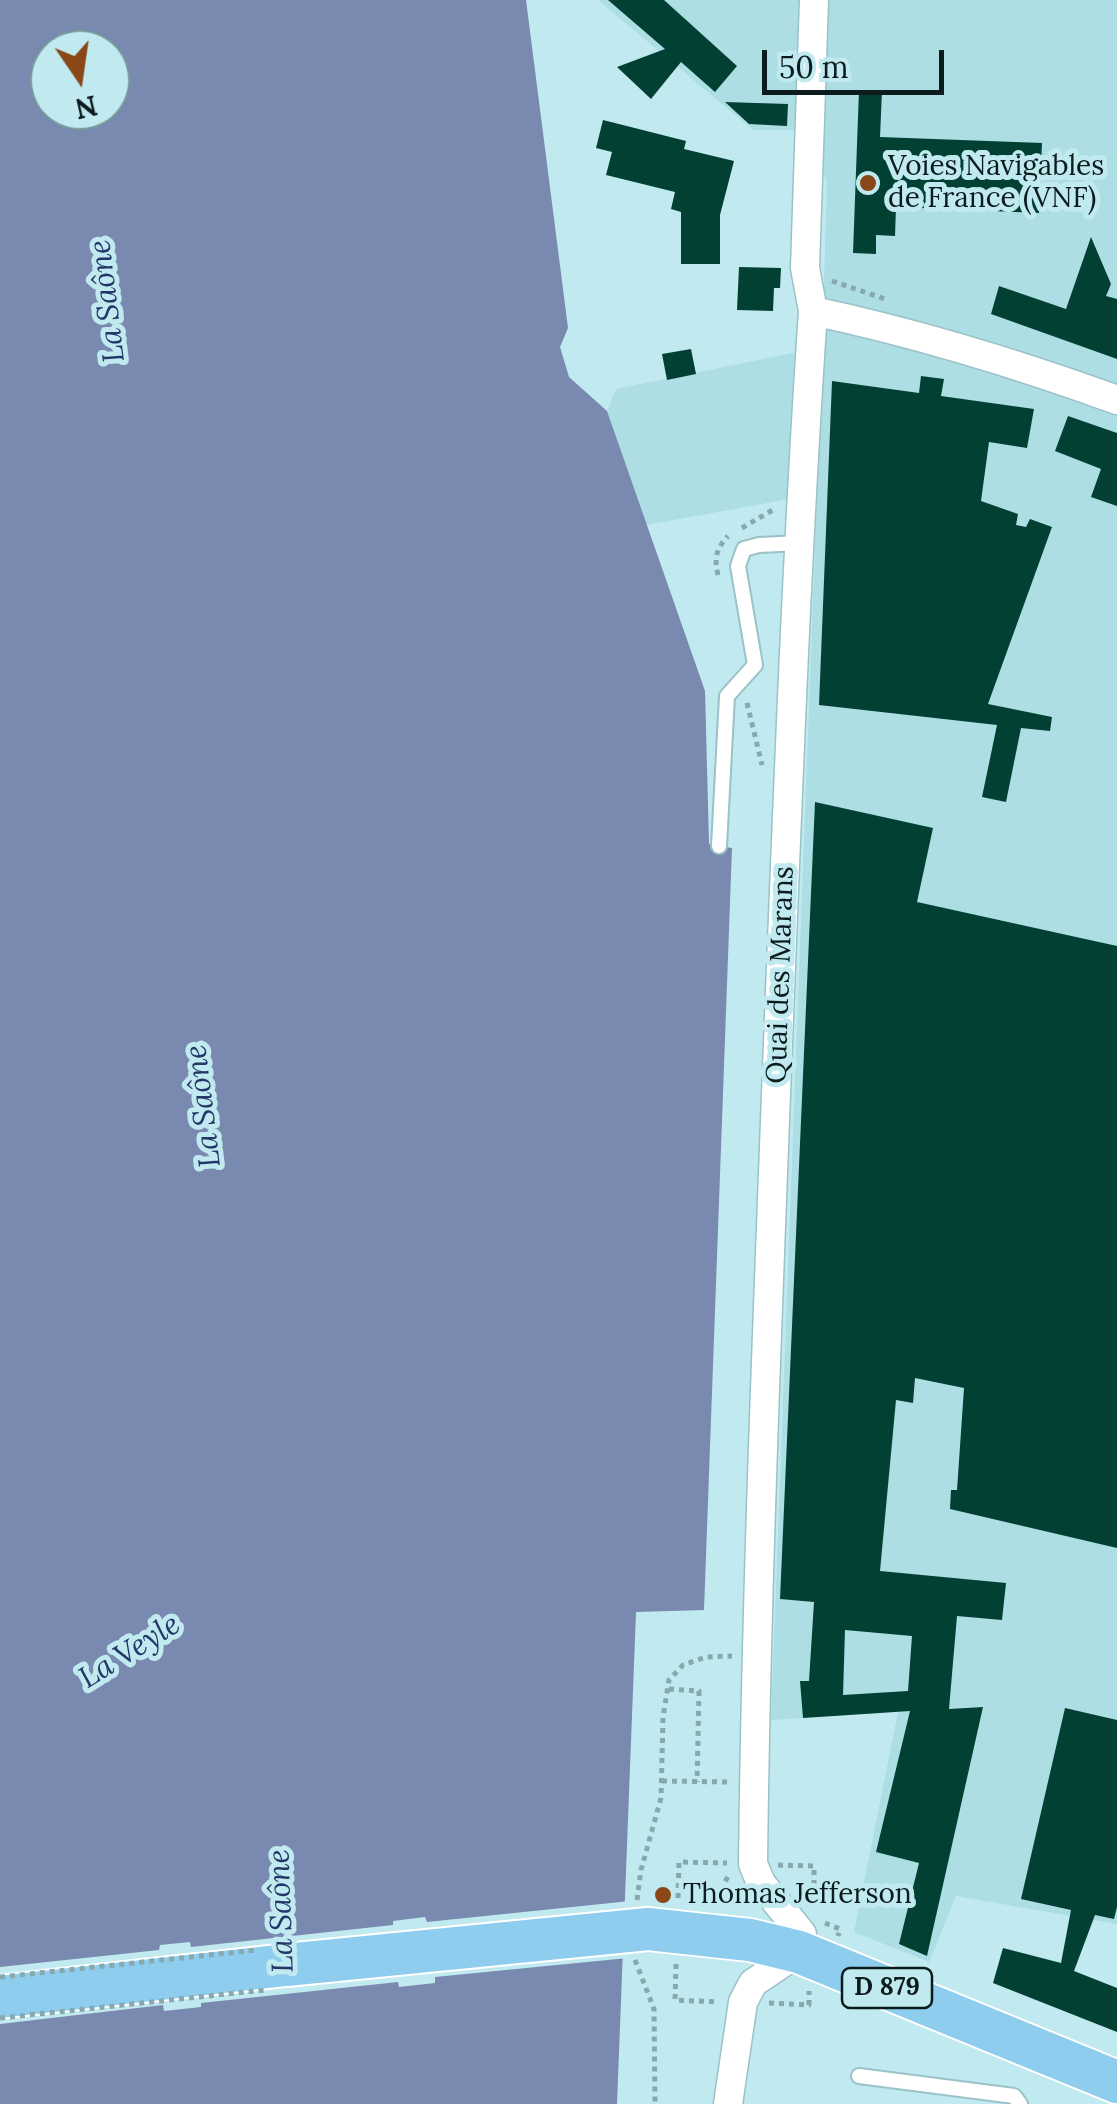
<!DOCTYPE html>
<html>
<head>
<meta charset="utf-8">
<style>
	body { margin:0 }
	#map { position:relative; width:1117px; height:2104px; overflow:hidden; background:#c0eaef; font-family:Lora,serif }
	canvas { display:block }
	.north { position:absolute; left:30px; top:30px; width:100px; height:100px; box-sizing:border-box; background:#c0eaef; border:2px solid #78989b; border-radius:50%; rotate:167deg; font-size:28px; font-weight:700; line-height:40px; text-align:center; color:#0c1c1d }
	.north::after { content:''; display:block; margin:auto; width:35px; height:45px; background:#8a4717; clip-path:polygon(50% 0,100% 100%,50% 72%,0 100%) }
	.scale { position:absolute; left:762px; top:50px; width:182px; height:45px; box-sizing:border-box; border:5px solid #0c1c1d; border-top:0; padding-left:12px; font-size:30px; line-height:35px; white-space:nowrap; color:#0c1c1d; -webkit-text-stroke:8px #c0eaef; paint-order:stroke }
</style>
</head>
<body>
<div id="map">
<canvas width="1117" height="2104"></canvas>
<div class="north">N</div>
<div class="scale">50 m</div>
</div>
<script>
const c = document.querySelector('canvas').getContext('2d');
c.lineJoin = 'round';
function paint(path, color) { c.fillStyle = color; c.fill(path, 'evenodd'); }
function stroke(path, color, width, dash) { c.strokeStyle = color; c.lineWidth = width; c.lineCap = dash ? 'butt' : 'round'; c.setLineDash(dash || []); c.stroke(path); }
function label(font, color, halo, rows, align = 'center') {
  c.font = font + ' Lora,serif'; c.lineWidth = 10; c.setLineDash([]); c.textBaseline = 'middle'; c.strokeStyle = halo; c.fillStyle = color; for (const [text, x, y, turn = 0] of rows) {
    c.save(); c.translate(x, y); c.rotate((+turn || 0) * Math.PI / 180); c.textAlign = isNaN(turn) ? turn : align; if (halo) c.strokeText(text, 0, 0); c.fillText(text, 0, 0); c.restore();
  }
}
paint(new Path2D(`
	M 598,0 L 1117,0 L 1117,1924 L 956,1896 L 929,1962 L 854,1932 L 898,1712 L 771,1720 L 817,494 L 646,525 L 607,411 L 616,389 L 822,347 L 827,182 L 799,130 L 753,130 Z`), '#acdee4');
paint(new Path2D(`
	M 0,0 L 526,0 L 568,328 L 560,347 L 569,377 L 607,411 L 705,691 L 709,844 L 732,848 L 704,1610 L 636,1612 L 617,2104 L 0,2104 ZM 50,50 L 110,50 L 110,110 L 50,110 Z`), '#7989af');
paint(new Path2D(`
	M 630,1901 L 628,1958 L 435,1977 L 435,1983 L 399,1987 L 398,1982 L 201,2003 L 201,2007 L 164,2011 L 163,2005 L 0,2024 L 0,1967 L 159,1950 L 160,1945 L 190,1942 L 191,1947 L 393,1925 L 393,1921 L 425,1917 L 427,1922 Z`), '#c0eaef');
paint(new Path2D(`
	M 608,0 L 664,0 L 737,66 L 715,92 L 681,62 L 651,99 L 617,67 L 665,49 Z
	M 859,90 L 882,91 L 880,137 L 1042,143 L 1039,213 L 896,207 L 895,236 L 876,235 L 876,254 L 853,253 Z
	M 725,102 L 788,104 L 787,126 L 749,124 Z
	M 603,120 L 686,141 L 684,149 L 734,161 L 720,215 L 720,264 L 681,264 L 681,212 L 671,209 L 675,192 L 606,175 L 612,152 L 596,148 Z
	M 1091,237 L 1111,284 L 1106,296 L 1117,299 L 1117,359 L 991,314 L 999,286 L 1066,309 Z
	M 739,267 L 781,268 L 780,288 L 774,288 L 773,311 L 737,310 Z
	M 691,349 L 696,374 L 667,380 L 662,354 Z
	M 921,376 L 944,379 L 941,396 L 1034,409 L 1027,448 L 989,442 L 981,501 L 1018,514 L 1016,525 L 1026,527 L 1030,519 L 1052,527 L 988,704 L 1052,717 L 1050,731 L 1021,728 L 1006,802 L 982,797 L 997,725 L 819,705 L 832,381 L 919,393 Z
	M 1068,416 L 1117,433 L 1117,506 L 1091,497 L 1101,469 L 1055,451 Z
	M 815,802 L 933,828 L 917,902 L 1117,946 L 1117,1548 L 950,1509 L 951,1490 L 957,1490 L 964,1388 L 915,1378 L 913,1403 L 896,1400 L 880,1571 L 1006,1583 L 1002,1620 L 957,1616 L 949,1709 L 983,1707 L 927,1956 L 899,1944 L 919,1863 L 876,1852 L 910,1711 L 803,1718 L 800,1681 L 809,1681 L 814,1602 L 780,1599 ZM 845,1630 L 912,1636 L 908,1691 L 843,1695 Z
	M 1065,1708 L 1117,1720 L 1117,1907 L 1114,1919 L 1095,1915 L 1074,1971 L 1117,1988 L 1117,2032 L 993,1983 L 1003,1948 L 1061,1963 L 1071,1910 L 1021,1899 Z`), '#034034');
const lane = new Path2D(`
	M 719,846 L 727,696 L 755,665 L 738,566 L 744,549 L 759,545 L 800,543
	M 859,2076 L 1014,2096 L 1020,2104`);
const street = new Path2D(`
	M 813,311 C 916,333 1018,364 1117,400
	M 802,1934 L 761,1883 L 753,1864 C 756,1599 767,1333 777,1068 C 787,816 796,563 813,311 L 805,268 L 814,0
	M 728,2104 L 743,2002 L 753,1983 L 799,1952`);
const primary = new Path2D(`
	M 648,1929 L 750,1940 L 799,1952 L 1117,2082
	M 0,1997 L 286,1965`);
stroke(lane, '#9ac2c7', 18);
stroke(street, '#9ac2c7', 31);
stroke(primary, '#fff', 46);
stroke(new Path2D(`
	M 832,281 L 888,300
	M 742,528 L 776,508
	M 718,575 C 714,558 716,549 728,536
	M 747,703 L 762,765
	M 669,1689 L 699,1691 L 697,1782
	M 662,1781 L 729,1782
	M 778,1865 L 814,1866 L 814,1910
	M 678,1898 L 679,1862 L 727,1863
	M 637,1900 L 641,1870 L 661,1798 L 663,1717 L 669,1680 L 683,1665 L 706,1657 L 732,1656
	M 705,1902 L 720,1892 L 729,1874
	M 825,1923 L 840,1929 L 838,1936
	M 635,1960 L 654,2009 L 655,2104
	M 676,1964 L 675,2000 L 718,2002
	M 769,2003 L 809,2005 L 809,1991`), '#87a8ac', 5, [5, 5]);
stroke(lane, '#fff', 14);
stroke(street, '#fff', 28);
stroke(primary, '#8fcdef', 42);
const primaryBridge = new Path2D(`
	M 286,1965 L 648,1929`);
stroke(primaryBridge, '#fff', 46, []);
stroke(new Path2D(`
	M 0,1977 L 257,1950
	M 0,2018 L 265,1990`), '#87a8ac', 5, [5, 5]);
stroke(primaryBridge, '#8fcdef', 42);
for (const [x, y, r, color] of [
	[868,183,10,"#8a4717"],
	[663,1895,10,"#8a4717"]
]) { const dot = new Path2D(); dot.arc(x, y, r, 0, 2 * Math.PI); c.fillStyle = color; c.fill(dot); stroke(dot, '#c0eaef', 4); }
for (const [x, y, w] of [
	[887,1988,90]
]) { const box = new Path2D(); box.roundRect(x - w / 2, y - 20, w, 40, 8); c.fillStyle = '#c0eaef'; c.fill(box); stroke(box, '#0c1c1d', 2.5); }
label('bold 25px', '#0c1c1d', null, [
	["D 879",887,1988]
]);
label('28px', '#0c1c1d', '#c0eaef', [
	["Voies Navigables",888,167],
	["de France (VNF)",888,199],
	["Thomas Jefferson",683,1895]
], 'left');
label('28px', '#0c1c1d', '#c0eaef', [
	["Quai des Marans",781,975,-88]
]);
label('italic 30px', '#243669', '#c0eaef', [
	["La Saône",108,301,-97],
	["La Saône",204,1106,-97],
	["La Veyle",130,1652,-32],
	["La Saône",282,1911,-92]
]);
</script>
</body>
</html>
